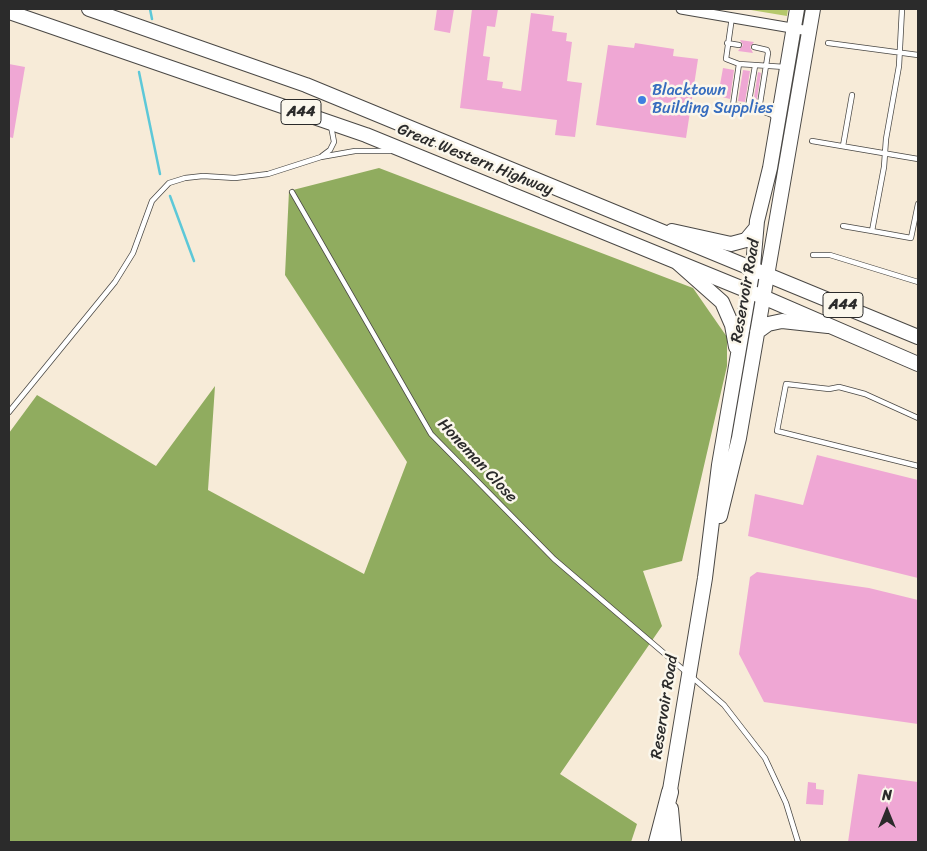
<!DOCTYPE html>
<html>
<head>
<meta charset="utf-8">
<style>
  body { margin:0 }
  #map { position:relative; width:927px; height:851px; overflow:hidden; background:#f7ebd8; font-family:Sriracha,sans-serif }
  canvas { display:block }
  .frame { position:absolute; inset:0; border:10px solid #2b2b2b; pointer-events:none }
  .north { position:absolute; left:862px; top:786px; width:50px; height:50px; -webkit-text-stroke:4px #fbf7ec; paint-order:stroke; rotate:0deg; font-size:14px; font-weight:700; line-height:20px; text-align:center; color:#2b2b2b }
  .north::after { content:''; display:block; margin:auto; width:18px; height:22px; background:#2b2b2b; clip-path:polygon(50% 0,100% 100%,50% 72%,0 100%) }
</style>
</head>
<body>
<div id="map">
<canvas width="927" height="851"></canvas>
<div class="frame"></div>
<div class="north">N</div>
</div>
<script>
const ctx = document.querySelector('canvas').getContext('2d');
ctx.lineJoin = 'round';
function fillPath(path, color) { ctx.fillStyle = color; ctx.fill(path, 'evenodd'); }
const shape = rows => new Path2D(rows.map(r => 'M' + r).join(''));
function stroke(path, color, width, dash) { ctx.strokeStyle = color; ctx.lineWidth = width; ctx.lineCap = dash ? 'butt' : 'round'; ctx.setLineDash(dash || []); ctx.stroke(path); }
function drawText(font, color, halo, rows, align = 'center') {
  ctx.font = font + ' Sriracha,sans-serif'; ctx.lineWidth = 5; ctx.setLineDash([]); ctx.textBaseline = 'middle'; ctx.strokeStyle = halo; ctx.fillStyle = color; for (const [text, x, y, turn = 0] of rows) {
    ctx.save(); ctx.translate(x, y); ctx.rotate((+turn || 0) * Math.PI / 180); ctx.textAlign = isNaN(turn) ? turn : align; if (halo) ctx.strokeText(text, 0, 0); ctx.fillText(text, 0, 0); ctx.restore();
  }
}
fillPath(shape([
  [745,9,788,9,787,16]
]), '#b5c86b');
fillPath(shape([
  [379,168,693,288,727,337,727,366,682,561,643,571,662,626,560,774,637,824,631,842,9,842,9,433,37,395,156,466,215,386,208,490,364,574,407,462,285,275,289,191]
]), '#90ac5f');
stroke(shape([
  [150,9,152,19],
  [139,72,160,174],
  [170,196,194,261]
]), '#5dc8d8', 2.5);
fillPath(shape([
  [437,9,454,9,450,33,434,30],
  [472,9,498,9,495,27,487,26,483,56,490,57,487,80,503,82,502,88,521,91,531,13,554,16,552,31,567,33,566,41,572,42,567,81,582,83,575,137,555,135,557,120,460,108],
  [740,40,754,42,750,47,753,53,738,51,743,45],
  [635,43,674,49,673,56,698,59,686,138,596,125,608,45,634,48],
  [9,64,25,67,13,138,9,137],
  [723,68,734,70,730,99,718,96],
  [743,70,750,71,745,102,738,101],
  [758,72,761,73,756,105,753,104],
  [817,455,918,480,918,578,748,536,755,494,803,505],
  [757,572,869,588,918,600,918,724,764,702,739,654,750,577],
  [858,774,918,782,918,842,848,842],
  [808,782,816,783,816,789,824,790,823,805,806,804]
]), '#efa7d4');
const service = shape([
  [902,9,899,66,886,139,884,167,872,231,911,238,918,204],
  [732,17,726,59,739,64,785,67],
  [727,43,739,45],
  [828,43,918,55],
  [754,47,767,50,768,53,759,110],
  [739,64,733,105,759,110,772,115,774,117],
  [748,107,755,66],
  [812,141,918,159],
  [843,146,852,95],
  [322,156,330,150,334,142,331,126],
  [292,192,431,434,554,559,686,672],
  [843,226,872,231],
  [813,255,830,255,918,282],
  [9,412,115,282,133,253,152,201,169,183,185,178,203,176,235,178,268,174,321,157,355,151,391,151],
  [918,418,865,394,839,387,829,389,786,384,777,431,918,466],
  [692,677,724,705,765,758,786,803,798,842]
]);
const minor = shape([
  [681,9,809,31]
]);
const primary = shape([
  [672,231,731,244,746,240,756,228],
  [678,263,722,302,732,325,736,347],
  [757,332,768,324,782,321,828,326],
  [720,516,739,438,813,9],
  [668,802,705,578,719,465,753,267,757,221,770,168,797,9]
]);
const trunk = shape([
  [89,9,306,85,918,337],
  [9,12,366,135,763,297,918,364]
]);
const motorway = shape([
  [670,809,673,842],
  [657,842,670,792]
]);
stroke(service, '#4a4845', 6);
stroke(minor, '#4a4845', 11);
stroke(primary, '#4a4845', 16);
stroke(trunk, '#4a4845', 16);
stroke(motorway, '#4a4845', 18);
stroke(service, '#fff', 4.5);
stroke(minor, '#fff', 9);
stroke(primary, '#fff', 14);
stroke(trunk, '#fff', 14);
stroke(motorway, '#fff', 16);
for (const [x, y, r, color] of [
  [642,100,5,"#3f7fe0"]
]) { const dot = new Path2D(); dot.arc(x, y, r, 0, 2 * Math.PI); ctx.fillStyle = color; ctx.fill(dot); stroke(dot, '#fbf7ec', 2); }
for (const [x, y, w] of [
  [301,112,40],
  [843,305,40]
]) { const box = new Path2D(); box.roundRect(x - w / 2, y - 12.5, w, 25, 4); ctx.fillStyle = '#fbf7ec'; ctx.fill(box); stroke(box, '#2b2b2b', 1); }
drawText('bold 15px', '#2b2b2b', null, [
  ["A44",301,112],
  ["A44",843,305]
]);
drawText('16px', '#366cbe', '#fbf7ec', [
  ["Blacktown",652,91],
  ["Building Supplies",652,109]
], 'left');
drawText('16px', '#2b2b2b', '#fbf7ec', [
  ["Great Western Highway",475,160,22],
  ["Reservoir Road",746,291,-80],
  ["Honeman Close",477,461,47],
  ["Reservoir Road",665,707,-81]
]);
</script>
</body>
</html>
